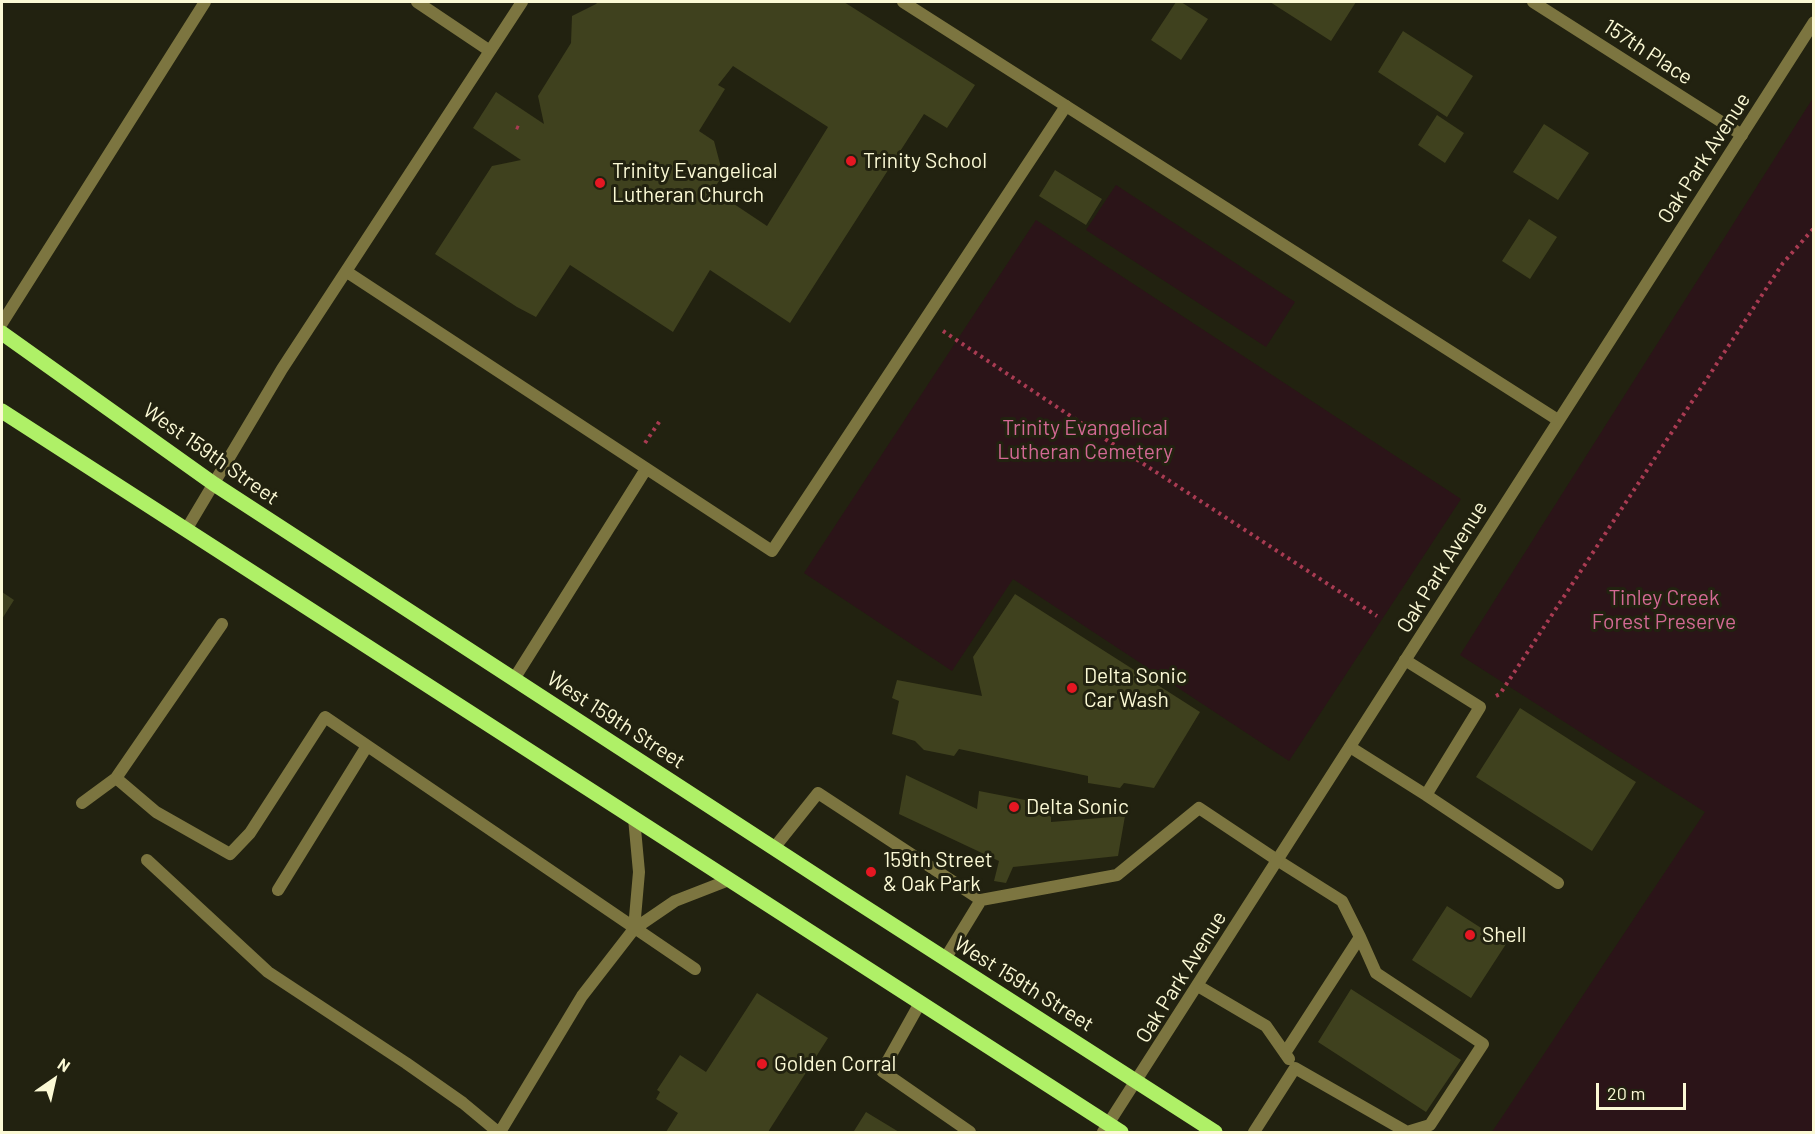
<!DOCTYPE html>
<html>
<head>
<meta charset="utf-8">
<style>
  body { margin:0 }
  #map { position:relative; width:1815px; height:1134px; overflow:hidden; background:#222210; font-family:Barlow,sans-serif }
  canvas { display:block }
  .frame { position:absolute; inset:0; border:3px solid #fbf9d5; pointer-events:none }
  .north { position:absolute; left:24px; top:1050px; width:60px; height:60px; -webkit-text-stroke:4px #222210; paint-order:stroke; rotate:34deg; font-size:16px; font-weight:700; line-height:24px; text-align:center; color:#fbf9d5 }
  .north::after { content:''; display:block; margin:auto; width:21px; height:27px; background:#fbf9d5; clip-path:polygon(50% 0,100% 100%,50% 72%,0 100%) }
  .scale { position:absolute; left:1596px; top:1083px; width:90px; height:27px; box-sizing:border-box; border:3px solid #fbf9d5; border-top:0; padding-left:8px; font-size:18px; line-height:21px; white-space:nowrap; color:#fbf9d5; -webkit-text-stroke:4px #222210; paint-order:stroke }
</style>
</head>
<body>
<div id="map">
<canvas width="1815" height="1134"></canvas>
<div class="frame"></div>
<div class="north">N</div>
<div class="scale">20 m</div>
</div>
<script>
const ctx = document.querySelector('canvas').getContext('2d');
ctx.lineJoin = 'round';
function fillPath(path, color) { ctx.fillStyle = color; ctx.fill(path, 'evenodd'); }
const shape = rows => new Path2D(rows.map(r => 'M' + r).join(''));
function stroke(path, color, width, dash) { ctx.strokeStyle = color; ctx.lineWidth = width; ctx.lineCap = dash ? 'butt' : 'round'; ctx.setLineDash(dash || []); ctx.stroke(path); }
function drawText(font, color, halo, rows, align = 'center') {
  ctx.font = font + ' Barlow,sans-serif'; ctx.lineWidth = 6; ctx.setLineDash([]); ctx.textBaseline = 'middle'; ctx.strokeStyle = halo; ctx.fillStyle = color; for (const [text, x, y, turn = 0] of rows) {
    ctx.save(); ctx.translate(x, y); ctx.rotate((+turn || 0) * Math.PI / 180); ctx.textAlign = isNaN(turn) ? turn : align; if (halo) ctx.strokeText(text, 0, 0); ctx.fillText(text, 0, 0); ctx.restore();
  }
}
fillPath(shape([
  [1813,98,1813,1132,1492,1132,1705,812,1460,655],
  [1116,185,1295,302,1266,347,1086,230],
  [1036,220,1461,499,1289,761,1013,579,952,671,804,573]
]), '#2b1418');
fillPath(shape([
  [598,2,844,2,975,85,947,128,924,114,790,323,710,270,673,332,570,265,536,317,517,307,435,254,492,166,521,160,473,128,496,92,544,124,538,96,571,43,572,16,596,4],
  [733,66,828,127,767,226,713,190,723,175,714,141,699,131,725,89,718,85],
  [1176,2,1181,2,1208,19,1181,60,1151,40],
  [1270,2,1356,2,1331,41],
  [1403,31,1473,76,1447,117,1378,72],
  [1437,115,1464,133,1445,163,1418,145],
  [1544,124,1589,153,1558,200,1513,172],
  [1055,170,1102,199,1086,225,1039,196],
  [1529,219,1557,237,1530,279,1502,261],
  [2,592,14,600,2,619],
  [1015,594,1200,712,1154,788,1124,783,1120,788,1088,783,1088,776,959,749,954,756,924,750,915,741,892,734,899,701,892,698,897,680,982,696,973,657],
  [1520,708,1636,782,1592,851,1476,777],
  [906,775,977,809,979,791,1051,805,1051,822,1125,816,1118,856,1013,867,1006,883,994,881,999,861,899,814],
  [1447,906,1506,944,1471,998,1412,960],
  [1351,989,1461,1060,1426,1112,1318,1042],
  [757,993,828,1038,768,1132,666,1132,678,1113,656,1099,660,1092,657,1090,680,1055,706,1072],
  [866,1112,899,1132,854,1131]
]), '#3f411e');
stroke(shape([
  [516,127,521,129],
  [943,331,1096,433,1377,616],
  [645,443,661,419],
  [1496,696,1500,694,1783,263,1814,228]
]), '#a93b52', 4, [3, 4.5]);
stroke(shape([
  [417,2,490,51],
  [347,272,772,551,1066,106],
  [2,323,205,2],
  [186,530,282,369,522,2],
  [1405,660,1480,707,1426,795],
  [514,679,646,469],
  [1350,747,1426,795,1558,883],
  [116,778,156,812,230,854,250,833,325,717,695,969],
  [82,803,116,778,222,624],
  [774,848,818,793,981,900],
  [147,860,268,972,406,1063,463,1103,498,1132],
  [278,890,367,746],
  [634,929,639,872,634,818],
  [945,959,981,900,1117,875,1199,808,1277,860,1342,901,1360,937,1285,1053],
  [1198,986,1266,1026,1289,1059],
  [920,1003,882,1071,970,1132],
  [500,1132,582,996,634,929,675,901,729,880],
  [1254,1132,1295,1068,1407,1132,1430,1125,1483,1044,1376,973,1360,937]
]), '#7c7540', 12);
stroke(shape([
  [903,2,1558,420],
  [1533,2,1742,135]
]), '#7c7540', 12);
stroke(shape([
  [1103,1132,1814,22]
]), '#7c7540', 12);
stroke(shape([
  [2,333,214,484,843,893,1215,1132],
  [2,411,1121,1132]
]), '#aff067', 15);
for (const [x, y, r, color] of [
  [851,161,6,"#e51722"],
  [600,183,6,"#e51722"],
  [1072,688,6,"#e51722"],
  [1014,807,6,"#e51722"],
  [871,872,6,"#e51722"],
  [1470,935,6,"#e51722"],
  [762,1064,6,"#e51722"]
]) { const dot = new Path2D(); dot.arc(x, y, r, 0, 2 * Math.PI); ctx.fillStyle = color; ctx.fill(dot); stroke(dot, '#222210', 2); }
drawText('21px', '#fbf9d5', '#222210', [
  ["157th Place",1648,52,33],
  ["Oak Park Avenue",1704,158,-57],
  ["West 159th Street",211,454,35],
  ["Oak Park Avenue",1442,567,-58],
  ["West 159th Street",616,720,33],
  ["Oak Park Avenue",1181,977,-58],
  ["West 159th Street",1024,984,32]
]);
drawText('21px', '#fbf9d5', '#222210', [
  ["Trinity School",863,161],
  ["Trinity Evangelical",612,171],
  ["Lutheran Church",612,195],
  ["Delta Sonic",1084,676],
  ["Car Wash",1084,700],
  ["Delta Sonic",1026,807],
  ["159th Street",883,860],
  ["& Oak Park",883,884],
  ["Shell",1482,935],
  ["Golden Corral",774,1064]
], 'left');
drawText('21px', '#d36994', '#222210', [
  ["Trinity Evangelical",1085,428],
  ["Lutheran Cemetery",1085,452],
  ["Tinley Creek",1664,598],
  ["Forest Preserve",1664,622]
]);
</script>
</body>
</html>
